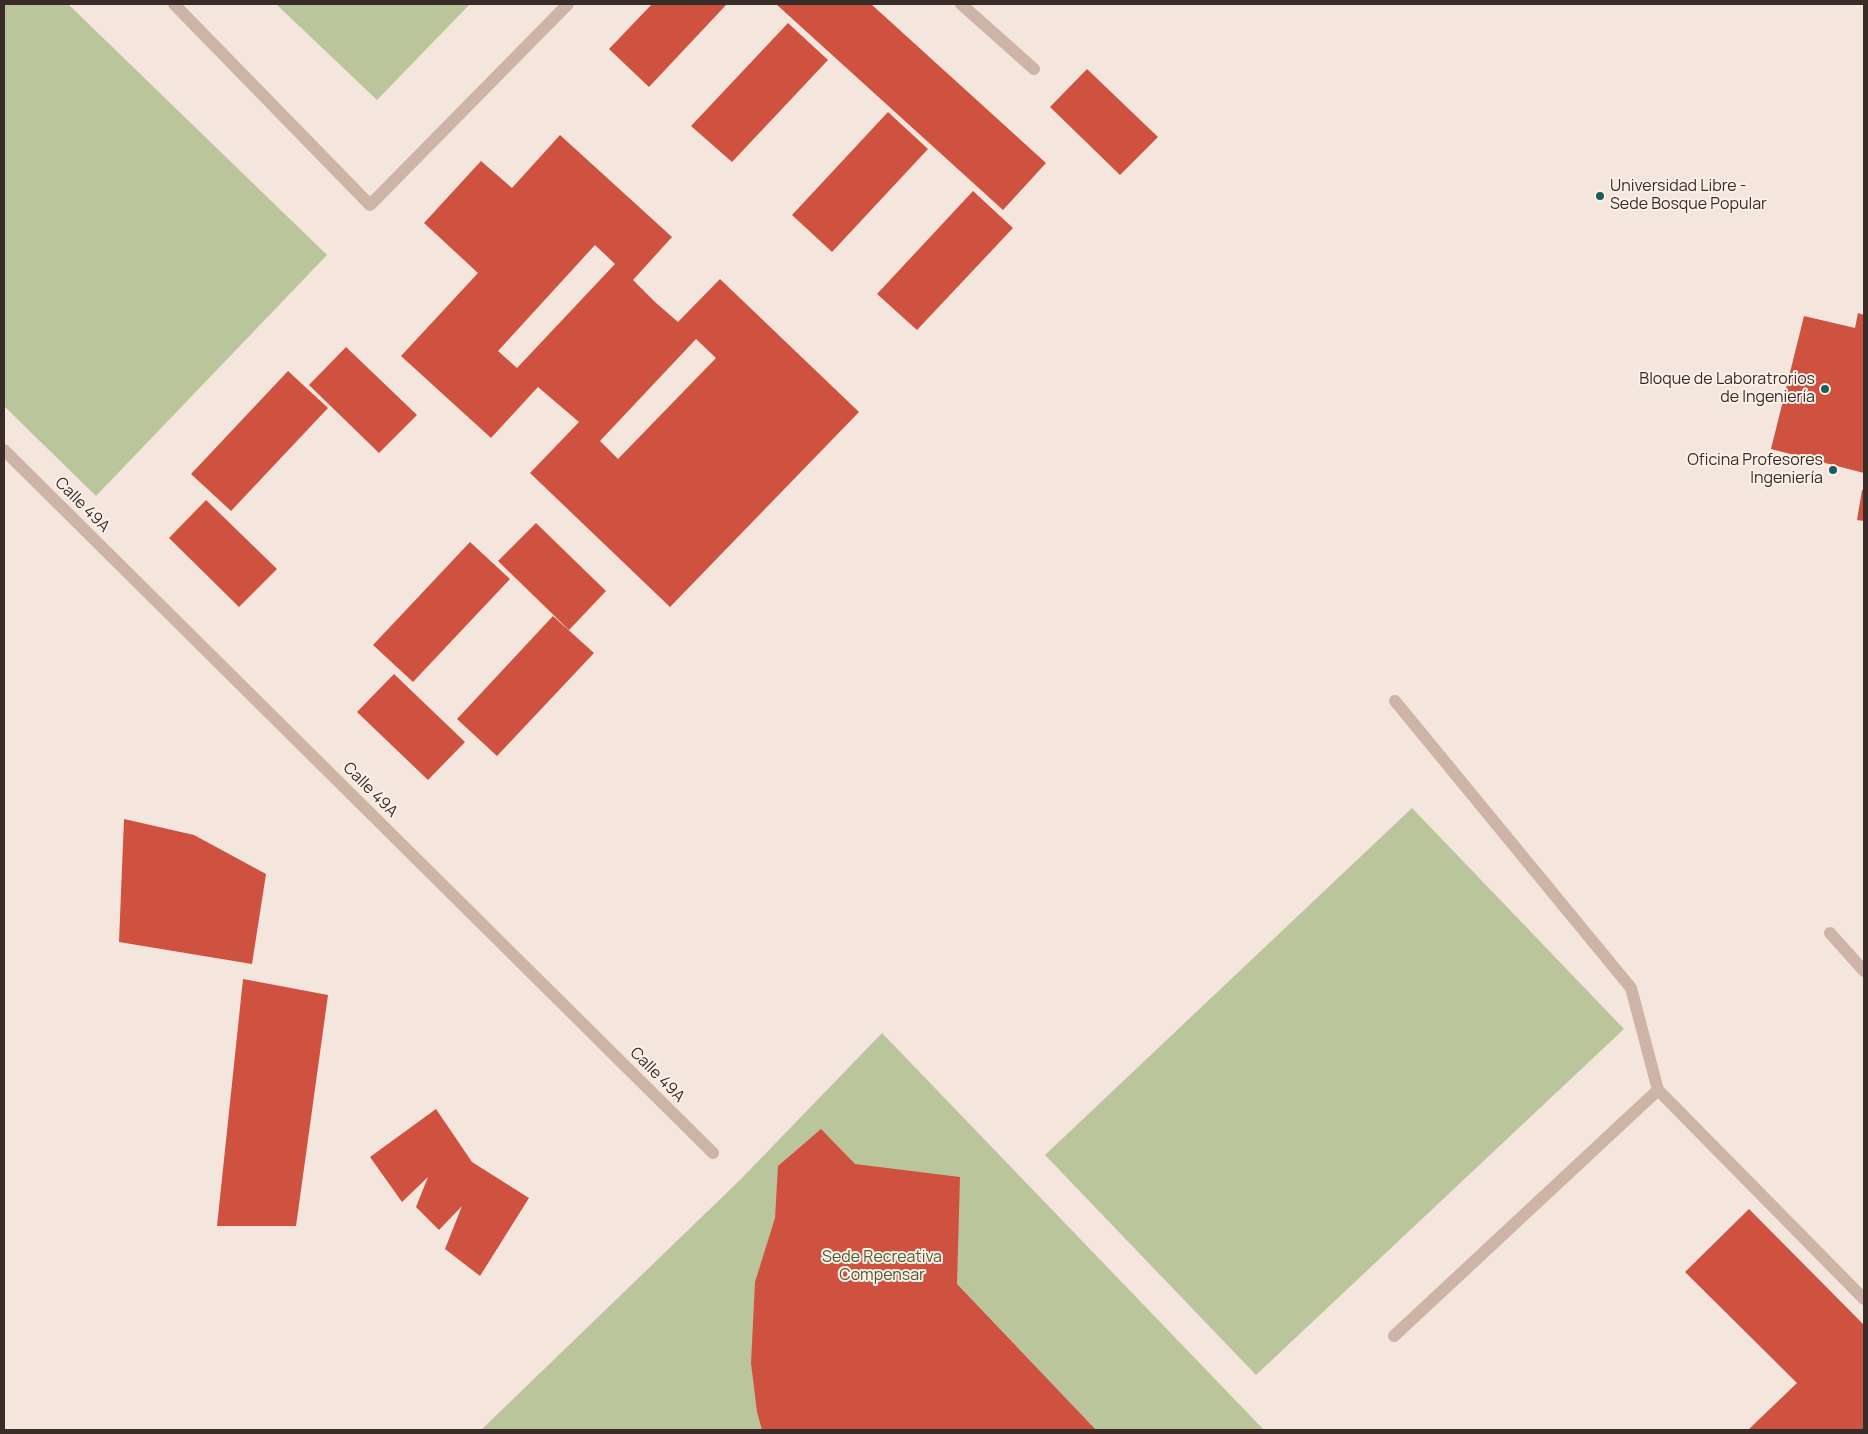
<!DOCTYPE html>
<html>
<head>
<meta charset="utf-8">
<style>
  body { margin:0 }
  #map { position:relative; width:1868px; height:1434px; overflow:hidden; background:#f4e6dc; font-family:Manrope,sans-serif }
  canvas { display:block }
  .frame { position:absolute; inset:0; border:5px solid #392c28; pointer-events:none }
</style>
</head>
<body>
<div id="map">
<canvas width="1868" height="1434"></canvas>
<div class="frame"></div>
</div>
<script>
const ctx = document.querySelector('canvas').getContext('2d');
ctx.lineJoin = 'round';
function fillPath(path, color) { ctx.fillStyle = color; ctx.fill(path, 'evenodd'); }
const shape = rows => new Path2D(rows.map(r => 'M' + r).join(''));
function stroke(path, color, width, dash) { ctx.strokeStyle = color; ctx.lineWidth = width; ctx.lineCap = dash ? 'butt' : 'round'; ctx.setLineDash(dash || []); ctx.stroke(path); }
function drawText(font, color, halo, rows, align = 'center') {
  ctx.font = font + ' Manrope,sans-serif'; ctx.lineWidth = 4; ctx.setLineDash([]); ctx.textBaseline = 'middle'; ctx.strokeStyle = halo; ctx.fillStyle = color; for (const [text, x, y, turn = 0] of rows) {
    ctx.save(); ctx.translate(x, y); ctx.rotate((+turn || 0) * Math.PI / 180); ctx.textAlign = isNaN(turn) ? turn : align; if (halo) ctx.strokeText(text, 0, 0); ctx.fillText(text, 0, 0); ctx.restore();
  }
}
fillPath(shape([
  [4,4,68,4,327,255,96,496,4,406],
  [276,4,470,4,377,100],
  [1412,808,1624,1029,1256,1375,1045,1155],
  [882,1033,1264,1430,481,1430,740,1180]
]), '#bbc59b');
fillPath(shape([
  [652,4,727,4,649,87,609,49],
  [776,4,871,4,1046,163,1003,210],
  [788,23,828,60,732,162,691,126],
  [1087,69,1158,137,1120,175,1050,107],
  [888,112,928,149,832,252,792,215],
  [560,135,672,237,633,280,655,302,678,322,720,279,859,412,670,607,530,473,579,422,538,387,491,438,401,356,478,273,424,223,481,161,512,188],
  [595,245,615,264,517,368,498,351],
  [696,339,716,358,618,459,600,441],
  [973,191,1013,228,917,330,877,294],
  [1858,313,1864,315,1864,473,1771,449,1804,316,1855,328],
  [346,347,417,415,379,453,309,385],
  [288,371,328,408,231,511,191,474],
  [1862,490,1864,490,1864,521,1857,520],
  [206,500,277,569,239,607,169,538],
  [536,523,606,591,569,630,498,561],
  [470,542,510,579,413,682,373,645],
  [553,616,594,653,497,756,457,719],
  [394,674,465,742,428,780,357,712],
  [124,819,194,835,266,874,252,964,119,942],
  [243,979,328,995,296,1226,217,1226],
  [436,1109,472,1162,529,1198,480,1276,445,1249,462,1206,439,1230,416,1207,428,1177,402,1202,370,1157],
  [821,1129,855,1164,960,1177,957,1284,1096,1430,762,1430,757,1412,751,1363,755,1282,775,1218,778,1166],
  [1749,1209,1864,1325,1864,1430,1748,1430,1797,1383,1685,1272]
]), '#cf5240');
stroke(shape([
  [174,4,370,205,568,4],
  [961,4,1034,69],
  [4,450,713,1153],
  [1395,701,1631,988,1658,1090,1864,1299],
  [1830,933,1864,971],
  [1394,1336,1658,1090]
]), '#cdb4a7', 12);
for (const [x, y, r, color] of [
  [1600,196,5,"#1a5e5b"],
  [1825,389,5,"#1a5e5b"],
  [1833,470,5,"#1a5e5b"]
]) { const dot = new Path2D(); dot.arc(x, y, r, 0, 2 * Math.PI); ctx.fillStyle = color; ctx.fill(dot); stroke(dot, '#fbf1e9', 2); }
drawText('16px', '#392c28', '#fbf1e9', [
  ["Universidad Libre -",1610,187,"left"],
  ["Sede Bosque Popular",1610,205,"left"],
  ["Bloque de Laboratrorios",1815,380],
  ["de Ingeniería",1815,398],
  ["Oficina Profesores",1823,461],
  ["Ingeniería",1823,479]
], 'right');
drawText('16px', '#392c28', '#fbf1e9', [
  ["Calle 49A",82,505,45],
  ["Calle 49A",370,790,45],
  ["Calle 49A",657,1075,45]
]);
drawText('16px', '#4e5a2a', '#fbf1e9', [
  ["Sede Recreativa",882,1258],
  ["Compensar",882,1276]
]);
</script>
</body>
</html>
